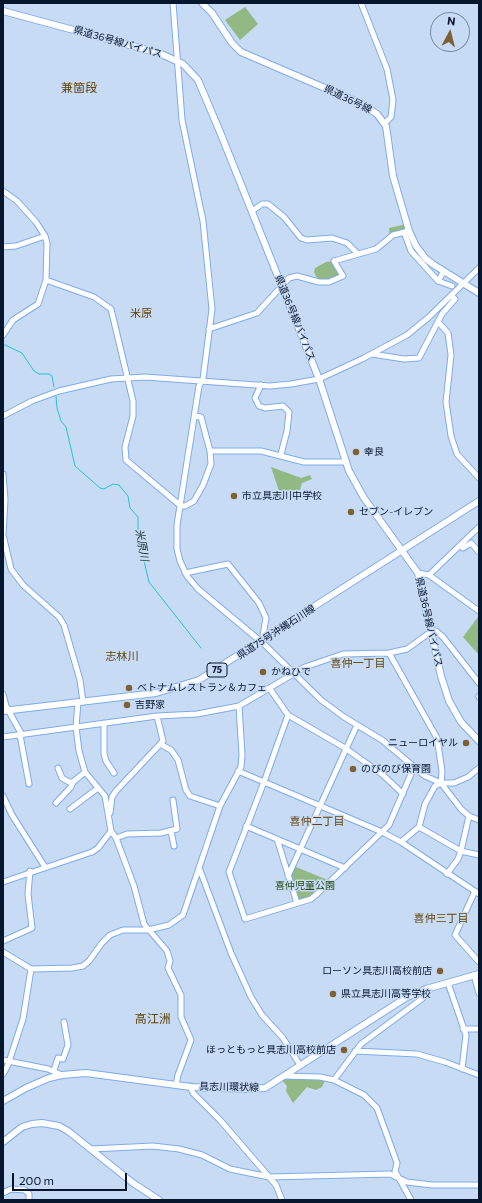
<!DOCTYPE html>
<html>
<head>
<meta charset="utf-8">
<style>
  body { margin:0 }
  #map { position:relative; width:482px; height:1203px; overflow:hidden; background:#c8dbf5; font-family:Commissioner,sans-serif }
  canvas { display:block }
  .frame { position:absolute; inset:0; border:4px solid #05162d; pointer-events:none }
  .north { position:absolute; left:430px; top:12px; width:40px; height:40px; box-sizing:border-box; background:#c8dbf5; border:1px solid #7a8ca5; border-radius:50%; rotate:7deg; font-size:11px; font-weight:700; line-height:16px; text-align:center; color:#05162d }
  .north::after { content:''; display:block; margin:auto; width:14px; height:18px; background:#7d6033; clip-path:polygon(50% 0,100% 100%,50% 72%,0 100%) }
  .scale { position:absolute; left:12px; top:1173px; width:115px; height:18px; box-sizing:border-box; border:2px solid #05162d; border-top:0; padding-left:5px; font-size:12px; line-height:14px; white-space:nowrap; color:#05162d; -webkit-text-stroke:3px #c8dbf5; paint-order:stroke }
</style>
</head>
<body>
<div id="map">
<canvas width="482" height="1203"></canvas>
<div class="frame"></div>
<div class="north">N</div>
<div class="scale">200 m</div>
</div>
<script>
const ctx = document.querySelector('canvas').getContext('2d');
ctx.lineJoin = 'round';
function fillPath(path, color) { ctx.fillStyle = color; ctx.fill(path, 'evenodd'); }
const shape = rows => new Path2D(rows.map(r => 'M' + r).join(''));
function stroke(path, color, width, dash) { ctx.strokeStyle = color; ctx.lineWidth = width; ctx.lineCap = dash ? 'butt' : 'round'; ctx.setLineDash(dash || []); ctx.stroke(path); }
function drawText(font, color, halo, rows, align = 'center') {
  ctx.font = font + ' Commissioner,"Noto Sans JP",sans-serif'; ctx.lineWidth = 3; ctx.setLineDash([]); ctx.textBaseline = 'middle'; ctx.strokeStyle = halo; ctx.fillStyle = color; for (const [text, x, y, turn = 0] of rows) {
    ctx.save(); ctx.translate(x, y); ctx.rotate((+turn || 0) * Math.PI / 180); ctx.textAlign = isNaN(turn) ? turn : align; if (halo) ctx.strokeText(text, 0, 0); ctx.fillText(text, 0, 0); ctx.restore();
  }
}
fillPath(shape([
  [245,7,258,24,240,40,225,20],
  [407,224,408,231,390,237,389,228],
  [334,261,343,276,329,282,319,282,314,272,315,268,326,262],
  [271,467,301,478,310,475,312,479,302,483,300,490,279,491],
  [478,617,479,618,479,655,463,637],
  [284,862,330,881,311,899,297,903],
  [280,1078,326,1078,322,1087,316,1090,307,1087,293,1103,286,1091,287,1086]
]), '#92b883');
stroke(shape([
  [3,344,22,353,34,371,39,374,49,374,52,376,54,387],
  [56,396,57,408,61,421,66,427,75,466,100,488,104,489,113,484,119,485,128,496,130,508,138,517,138,536,149,582,201,648]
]), '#22c5c8', 1);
const minor = shape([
  [173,3,182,120,203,221,212,309,203,379,199,386,177,525,177,549,180,561,187,576,198,589,265,645,321,700,344,717,382,740,425,776,441,783,454,783,468,777,479,768],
  [361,3,387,69,393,100,391,117,385,123],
  [3,191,17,201,36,222,45,236,47,243,46,280,38,304,13,320,3,335],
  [252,211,262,204,268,204,284,217,301,238,307,240,332,238,347,243,358,254],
  [404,232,411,251,438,281,452,286],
  [3,247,16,246,45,236],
  [46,280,94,297,111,309,133,401,133,416,125,447,126,460,181,506,185,506,194,501,203,485,211,464,210,451,201,417,195,416],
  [438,281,444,271],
  [439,323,448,333,451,355,446,402,451,436,457,454,479,478],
  [209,329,257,313,289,278,297,276,319,282,329,282,343,276,334,261,376,249,393,235,409,231],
  [372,354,404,359,419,358,442,314,455,299,452,296],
  [261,385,255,398,259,406,265,408,283,406,289,412,287,431,281,454],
  [3,416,32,401,59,391,111,379,145,377,270,386,291,384,319,379,362,359,407,335,429,317,479,268],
  [210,451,261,451,304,462,346,462],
  [3,474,5,500,3,534],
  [3,535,11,569,23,585,59,617,64,625,80,680,83,702],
  [461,546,463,548,471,543,479,552],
  [185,573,228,564,259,603,266,618,262,641],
  [418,573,429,575,479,611],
  [429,575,479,527],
  [389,653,437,738,442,771,441,783,461,809,469,816,479,820],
  [270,689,288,715,345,748,383,775,403,794],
  [3,694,6,706,22,735],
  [479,696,479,697],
  [288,715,264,782,229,872,245,919,311,899,317,894,389,825,414,767],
  [104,723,104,754,106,761,114,773],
  [20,735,29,784],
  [3,737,157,716,197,714,239,706,305,667,343,654,389,653,407,649,432,631,436,631,443,637,479,683],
  [160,744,171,750,178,760,186,790,190,796,220,806],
  [58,768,62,778,69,782,73,782,85,772],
  [238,771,382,832,401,842,479,894],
  [3,796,12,815,45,867],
  [56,803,71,787,73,782],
  [70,809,98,788],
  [110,813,112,797,116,791,163,741,157,716],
  [246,826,345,868],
  [419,827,461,851,479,855],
  [111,831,116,838,134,886,144,924,167,951,170,961,168,968,181,995,181,1017,191,1040,178,1075,176,1085],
  [171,831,174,846],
  [116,838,127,834,161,833,177,829,173,800],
  [277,839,297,903],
  [401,842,419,827,425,804,435,786,441,783],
  [200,870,231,953,251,997,262,1015,283,1038,300,1065],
  [447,874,458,859,461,851,469,816],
  [288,876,357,725],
  [3,882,92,852,98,848,111,831,105,796,85,772,79,751,76,727,78,702],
  [475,891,455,935,479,962],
  [3,941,32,928,28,894,30,871],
  [3,952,31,969,72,968,83,966,89,961,102,943,110,935,123,930,148,930,169,925,183,915,220,806,241,767,242,755,239,706],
  [474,975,479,993],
  [448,983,466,1035,462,1069],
  [463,1029,479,1029],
  [355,1051,417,1054,445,1062,479,1075],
  [3,1060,48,1069,62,1075],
  [54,1070,58,1058,63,1059,68,1045,64,1022],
  [3,1074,8,1065,23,1019,31,969],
  [284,1076,320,1077,334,1080,364,1095,377,1108,397,1163,395,1171,411,1200],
  [334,1080,361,1044,423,998,426,989],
  [190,1086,193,1093,220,1120,276,1185,282,1200],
  [91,1149,153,1146,179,1149,202,1155,230,1169,269,1177,390,1174,407,1182,432,1185,479,1185],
  [3,1193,11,1189,25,1190,29,1194,29,1200]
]);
const major = shape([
  [202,3,212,13,232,43,241,52,362,104,377,114,386,126,393,176,409,231,416,246,426,259,434,265,479,293],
  [3,11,159,53,183,64,198,80,220,132,319,379,349,471,364,498,418,573,441,676,449,701,461,722,479,741],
  [3,711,156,693,199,680,479,501],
  [3,1101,26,1088,49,1078,62,1075,86,1073,191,1087,248,1089,265,1088,407,997,426,989,479,974],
  [3,1142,22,1127,32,1124,42,1123,59,1126,68,1131,133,1183,159,1200]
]);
stroke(minor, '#7eabeb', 7);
stroke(major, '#7eabeb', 8);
stroke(minor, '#fff', 5);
stroke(major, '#fff', 6);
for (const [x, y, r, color] of [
  [356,452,4,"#7d6033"],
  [234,496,4,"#7d6033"],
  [351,512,4,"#7d6033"],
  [263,672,4,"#7d6033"],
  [129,688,4,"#7d6033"],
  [127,705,4,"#7d6033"],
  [466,743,4,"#7d6033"],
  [353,769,4,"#7d6033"],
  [440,971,4,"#7d6033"],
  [333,994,4,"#7d6033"],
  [344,1050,4,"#7d6033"]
]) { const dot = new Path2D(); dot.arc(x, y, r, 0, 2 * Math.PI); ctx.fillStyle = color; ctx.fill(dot); stroke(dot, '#c8dbf5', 1.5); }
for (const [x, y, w] of [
  [217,670,20]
]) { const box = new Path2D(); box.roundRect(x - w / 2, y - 7, w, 14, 3); ctx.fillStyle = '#c8dbf5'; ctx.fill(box); stroke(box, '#05162d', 1); }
drawText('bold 9px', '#05162d', null, [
  ["75",217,670]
]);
drawText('10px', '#05162d', '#c8dbf5', [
  ["県道36号線バイパス",118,42,16],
  ["県道36号線",348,99,26],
  ["県道36号線バイパス",295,318,68],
  ["県道36号線バイパス",429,622,77],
  ["県道75号沖縄石川線",276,632,-33],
  ["具志川環状線",229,1087,1]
]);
drawText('10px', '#05162d', '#c8dbf5', [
  ["幸良",364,452],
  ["市立具志川中学校",242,496],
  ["セブン-イレブン",359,512],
  ["かねひで",271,672],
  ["ベトナムレストラン＆カフェ",137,688],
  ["吉野家",135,705],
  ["ニューロイヤル",458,743,"right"],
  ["のびのび保育園",361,769],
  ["ローソン具志川高校前店",432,971,"right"],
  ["県立具志川高等学校",341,994],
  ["ほっともっと具志川高校前店",336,1050,"right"]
], 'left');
drawText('10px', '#234711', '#c8dbf5', [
  ["喜仲児童公園",305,886]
]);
drawText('11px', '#614309', '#c8dbf5', [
  ["米原",141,313],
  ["志林川",122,656],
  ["喜仲一丁目",358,663],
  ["喜仲二丁目",317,821],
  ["喜仲三丁目",441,918]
]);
drawText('italic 11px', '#193132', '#c8dbf5', [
  ["米原川",142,545,80]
]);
drawText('12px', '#614309', '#c8dbf5', [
  ["兼箇段",79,88],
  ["高江洲",153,1019]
]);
</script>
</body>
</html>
